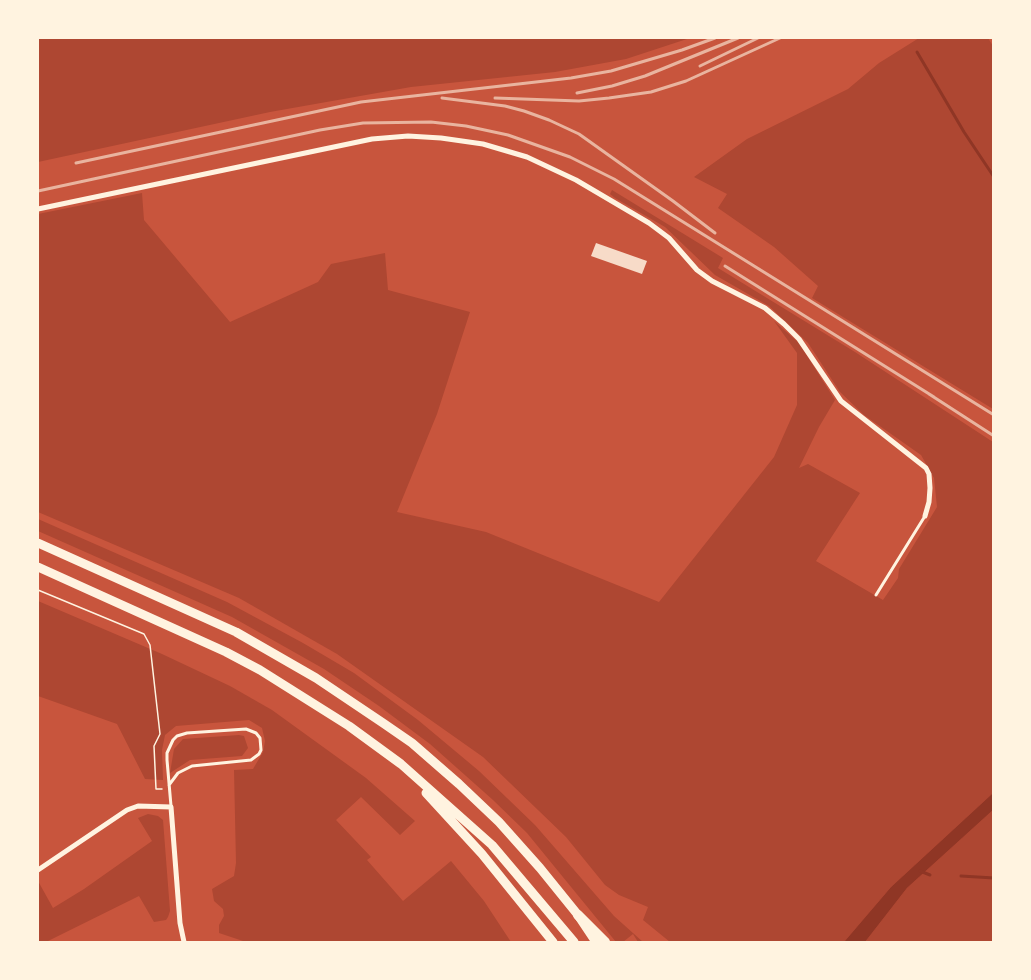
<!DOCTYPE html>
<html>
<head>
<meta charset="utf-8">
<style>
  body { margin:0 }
  #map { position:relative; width:1031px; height:980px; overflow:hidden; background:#c8553d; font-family:Lato,sans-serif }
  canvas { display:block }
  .frame { position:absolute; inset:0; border:39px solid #fff3e0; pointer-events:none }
</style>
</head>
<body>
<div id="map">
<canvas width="1031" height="980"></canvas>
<div class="frame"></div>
</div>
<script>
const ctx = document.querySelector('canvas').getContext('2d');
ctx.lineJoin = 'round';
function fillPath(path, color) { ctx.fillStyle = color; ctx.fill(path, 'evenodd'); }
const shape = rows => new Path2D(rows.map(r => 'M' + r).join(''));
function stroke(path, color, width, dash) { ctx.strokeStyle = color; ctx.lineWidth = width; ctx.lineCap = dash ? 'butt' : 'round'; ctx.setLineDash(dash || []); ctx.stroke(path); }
fillPath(shape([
  [38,38,690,38,626,59,555,72,411,87,270,112,38,162],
  [919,38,988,38,993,46,993,409,812,298,818,286,774,247,718,208,727,194,694,177,747,139,848,89,879,63],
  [612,190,723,258,718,268,855,352,993,442,993,793,891,887,844,942,670,942,643,920,648,907,619,895,605,885,566,837,483,757,337,654,239,598,38,512,38,214,142,193,144,220,230,322,318,282,331,264,385,253,388,290,470,312,437,414,397,512,486,532,659,602,774,457,797,405,797,353,774,321,799,343,835,400,819,427,799,468,808,464,860,493,816,561,883,600,898,578,899,569,937,507,934,478,921,455,864,415,840,392,808,343,769,306,715,275,665,227,615,198,610,194],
  [38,519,227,602,303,643,354,673,418,720,479,771,535,825,614,916,643,942,638,942,633,934,623,942,616,942,527,833,493,800,430,744,379,706,324,669,232,617,38,531],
  [38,601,162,654,230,686,272,710,366,778,415,821,400,835,361,797,336,820,371,857,367,860,403,901,451,861,484,901,511,942,243,942,243,941,219,933,219,925,224,916,223,909,214,901,212,889,234,876,236,863,234,770,253,769,263,752,265,741,262,728,249,720,176,726,165,735,162,750,163,780,145,779,117,724,38,696],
  [239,735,244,736,248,748,242,756,190,760,170,773,174,749,183,739],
  [993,810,993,942,865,942,907,888],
  [148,814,158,816,163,820,170,911,168,917,166,920,154,922,139,896,46,942,38,942,38,881,53,908,84,889,152,841,138,818]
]), '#ae4732');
fillPath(shape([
  [993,793,993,810,907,888,865,942,844,942,891,887]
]), '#8f3625');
stroke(shape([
  [917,52,964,132,994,177],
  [920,871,930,875],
  [961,876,994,878]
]), '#8f3625', 3);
fillPath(shape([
  [596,243,647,261,642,274,591,256]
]), '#f7dbc8');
stroke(shape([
  [38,590,144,634,150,645,160,734,154,746,156,789,162,789]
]), '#fff3e0', 1.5);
stroke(shape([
  [876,595,925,516],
  [169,785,178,773,192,766,251,760,259,754,261,750,260,738,256,733,246,729,187,733,177,736,173,740,167,753,167,760,171,806]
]), '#fff3e0', 3);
stroke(shape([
  [38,209,372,139,408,136,441,138,483,144,527,157,576,180,649,223,669,238,697,270,712,281,765,308,784,324,799,339,841,401,926,468,929,474,930,488,929,502,925,516],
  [38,870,127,810,138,806,171,807,180,923,184,942]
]), '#fff3e0', 5);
stroke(shape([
  [38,543,236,632,316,678,383,723,412,743,459,784,499,822,540,868,578,915,596,942],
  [38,567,226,652,260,670,349,726,401,764,492,845,574,942],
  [426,793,482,854,553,942]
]), '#fff3e0', 9);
stroke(shape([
  [578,915,605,942]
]), '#fff3e0', 10);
stroke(shape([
  [700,66,758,38],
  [577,93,612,86,645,76,738,38],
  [442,98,505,106,524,111,549,120,579,134,673,201,715,233],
  [495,98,579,101,609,98,651,92,686,81,780,38],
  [76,163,361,102,571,78,611,71,682,50,715,38],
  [38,191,320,130,363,123,431,122,466,126,508,135,570,157,614,179,994,415],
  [725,266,934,397],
  [929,394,994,436]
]), '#e9b49f', 3);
</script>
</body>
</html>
